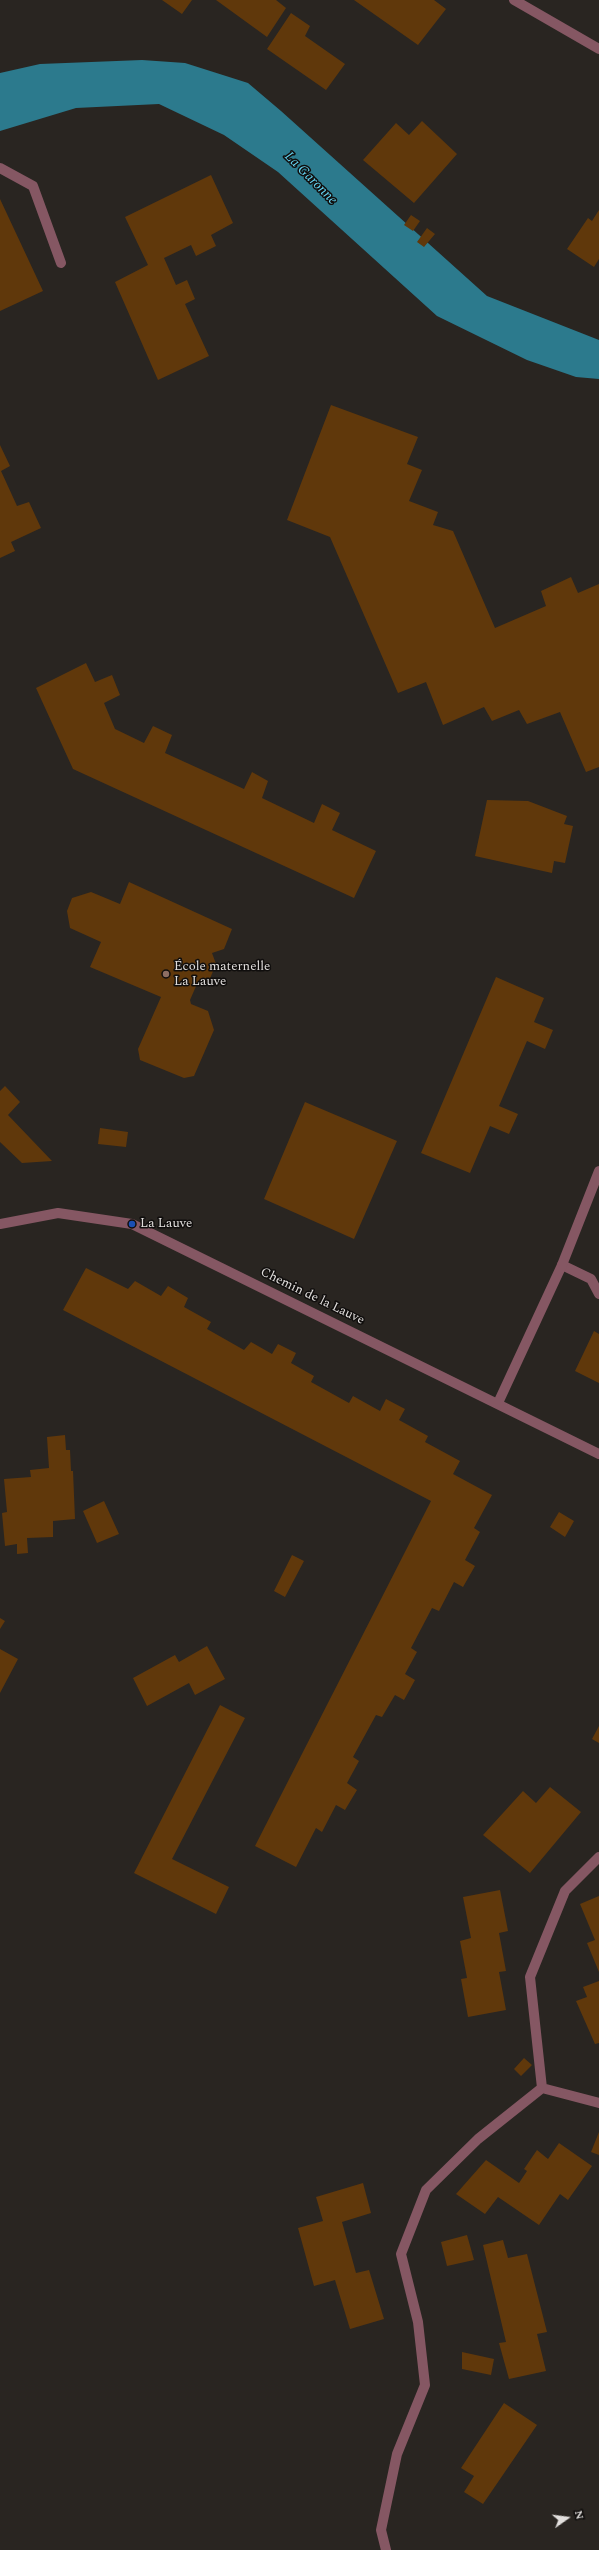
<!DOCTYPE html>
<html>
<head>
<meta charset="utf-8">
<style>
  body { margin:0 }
  #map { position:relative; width:599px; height:2550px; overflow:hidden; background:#292521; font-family:Spectral,serif }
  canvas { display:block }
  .north { position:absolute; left:547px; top:2498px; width:40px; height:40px; -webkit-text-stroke:3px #100e0d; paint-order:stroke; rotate:76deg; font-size:11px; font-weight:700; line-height:16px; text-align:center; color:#e2dfdd }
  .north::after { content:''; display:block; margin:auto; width:14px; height:18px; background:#e2dfdd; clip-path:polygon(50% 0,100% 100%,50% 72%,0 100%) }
</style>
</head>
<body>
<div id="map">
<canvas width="599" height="2550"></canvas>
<div class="north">N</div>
</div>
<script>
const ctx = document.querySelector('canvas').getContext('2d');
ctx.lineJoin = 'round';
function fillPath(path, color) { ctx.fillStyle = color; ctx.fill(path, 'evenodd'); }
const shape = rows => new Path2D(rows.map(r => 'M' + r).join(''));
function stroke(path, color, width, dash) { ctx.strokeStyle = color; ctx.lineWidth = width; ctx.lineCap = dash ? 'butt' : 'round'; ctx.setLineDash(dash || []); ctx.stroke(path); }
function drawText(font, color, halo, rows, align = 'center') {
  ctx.font = font + ' Spectral,serif'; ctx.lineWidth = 3; ctx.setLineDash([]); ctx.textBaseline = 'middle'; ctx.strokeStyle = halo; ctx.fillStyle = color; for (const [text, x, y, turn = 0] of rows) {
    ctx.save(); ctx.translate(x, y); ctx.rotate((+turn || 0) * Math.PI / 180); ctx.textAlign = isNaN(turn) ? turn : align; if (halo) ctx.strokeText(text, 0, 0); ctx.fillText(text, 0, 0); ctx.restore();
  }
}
fillPath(shape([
  [142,60,185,63,248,83,281,111,487,296,599,340,599,379,576,377,527,360,437,316,278,172,224,135,159,104,76,108,0,131,0,73,40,64]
]), '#2c7a8d');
fillPath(shape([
  [162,0,192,0,182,14],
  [216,0,276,0,286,8,267,37],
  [354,0,434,0,446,9,418,45],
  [291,13,310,26,305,36,345,64,326,90,267,49],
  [422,121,457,154,414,203,363,160,396,123,409,135],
  [211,175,233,223,211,235,216,246,196,256,191,245,164,258,176,285,187,280,195,299,185,304,209,356,158,380,115,282,148,265,125,217],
  [0,199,43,291,0,311],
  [599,210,599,259,594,267,567,249,588,218,592,221],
  [411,215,420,221,413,231,404,225],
  [427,228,435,234,424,247,417,242],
  [331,405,418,437,407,464,422,470,409,501,438,512,433,525,453,531,495,628,546,606,541,591,571,577,578,593,599,584,599,767,586,772,560,712,527,724,519,710,492,721,484,707,443,725,426,682,398,693,330,537,287,520],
  [0,445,10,466,1,471,17,506,29,502,41,528,11,542,15,551,0,558],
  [86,663,95,682,112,675,120,695,104,703,115,729,144,743,153,726,172,735,165,753,244,789,252,772,268,781,262,798,314,823,322,804,340,813,332,830,376,851,354,898,73,769,36,688],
  [487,800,528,801,567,816,564,824,573,826,565,863,554,861,552,873,475,856],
  [129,882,232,929,224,949,212,953,216,964,209,981,197,984,190,1000,191,1004,208,1011,214,1030,194,1076,184,1078,140,1060,138,1049,161,997,90,967,101,942,70,928,67,911,72,898,91,892,120,904],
  [496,977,544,998,534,1022,553,1030,545,1049,527,1041,499,1106,518,1114,509,1134,490,1126,470,1173,421,1153],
  [5,1086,20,1102,8,1115,52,1161,22,1163,0,1142,0,1091],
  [305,1102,397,1141,354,1239,264,1199],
  [100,1128,128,1132,126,1147,98,1144],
  [86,1268,128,1289,135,1281,161,1296,168,1286,188,1298,184,1307,211,1322,207,1329,244,1350,251,1342,272,1354,278,1344,296,1353,291,1363,314,1376,311,1382,349,1403,353,1396,380,1411,386,1399,405,1409,399,1420,428,1436,425,1442,460,1461,453,1474,492,1495,474,1528,480,1532,465,1560,475,1566,463,1587,454,1582,439,1611,432,1608,411,1648,417,1652,405,1674,415,1680,404,1700,395,1695,382,1717,376,1715,353,1757,359,1761,347,1783,357,1790,345,1810,336,1805,322,1832,316,1828,296,1867,255,1846,431,1501,63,1310],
  [594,1331,599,1334,599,1383,575,1371],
  [65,1435,66,1450,70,1450,71,1471,73,1471,75,1519,53,1521,53,1537,27,1538,28,1553,17,1554,17,1544,5,1546,2,1513,7,1512,4,1479,31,1477,30,1470,49,1468,47,1437],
  [104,1501,119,1534,97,1543,83,1511],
  [559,1512,574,1521,565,1537,550,1527],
  [292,1555,304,1561,285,1597,274,1591],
  [0,1618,5,1621,0,1629],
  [207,1646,225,1679,195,1695,189,1683,147,1706,133,1678,175,1655,179,1662],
  [0,1649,18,1659,0,1693],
  [220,1705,245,1718,172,1859,229,1887,216,1914,134,1873],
  [599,1726,599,1743,592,1739],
  [550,1787,581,1812,530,1873,483,1835,523,1791,536,1803],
  [500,1890,508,1931,499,1933,506,1971,499,1972,506,2010,468,2017,461,1979,467,1978,460,1941,471,1938,463,1897],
  [599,1896,599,1972,587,1943,595,1940,580,1904],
  [599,1981,599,2043,595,2044,576,2001,587,1997,583,1987],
  [524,2058,532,2065,521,2076,514,2069],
  [599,2132,599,2155,591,2152],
  [559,2143,592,2166,568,2200,560,2194,539,2225,498,2197,485,2214,456,2194,486,2160,519,2183,527,2171,524,2169,537,2150,548,2159],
  [363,2183,371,2213,342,2222,356,2273,369,2270,384,2319,350,2329,335,2280,314,2286,298,2228,323,2221,316,2197],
  [467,2235,474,2260,447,2266,441,2242],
  [503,2240,508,2258,527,2254,547,2332,537,2334,546,2371,509,2379,499,2343,506,2342,483,2245],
  [462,2352,494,2359,491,2375,462,2369],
  [504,2403,537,2425,483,2504,464,2492,474,2476,461,2468]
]), '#60380b');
stroke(shape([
  [0,168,33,186,61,263],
  [562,1265,591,1279,599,1294]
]), '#855763', 10);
stroke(shape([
  [514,0,599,49],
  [0,1224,58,1213,132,1224,599,1454],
  [498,1403,562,1265,599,1171],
  [599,1857,565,1891,530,1977,542,2088,599,2103],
  [386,2550,381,2530,397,2454,425,2385,418,2322,401,2254,426,2190,478,2139,542,2088]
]), '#855763', 10);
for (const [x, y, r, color] of [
  [166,974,4,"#8d6e63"],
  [132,1224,4,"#1a4fb4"]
]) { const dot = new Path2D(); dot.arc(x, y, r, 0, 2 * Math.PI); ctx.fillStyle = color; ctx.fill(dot); stroke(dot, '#100e0d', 1.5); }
drawText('13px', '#e2dfdd', '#100e0d', [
  ["École maternelle",174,967],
  ["La Lauve",174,982],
  ["La Lauve",140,1224]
], 'left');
drawText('13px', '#e2dfdd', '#100e0d', [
  ["Chemin de la Lauve",312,1297,26]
]);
drawText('italic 14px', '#64d5f3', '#100e0d', [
  ["La Garonne",310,179,45]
]);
</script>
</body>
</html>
